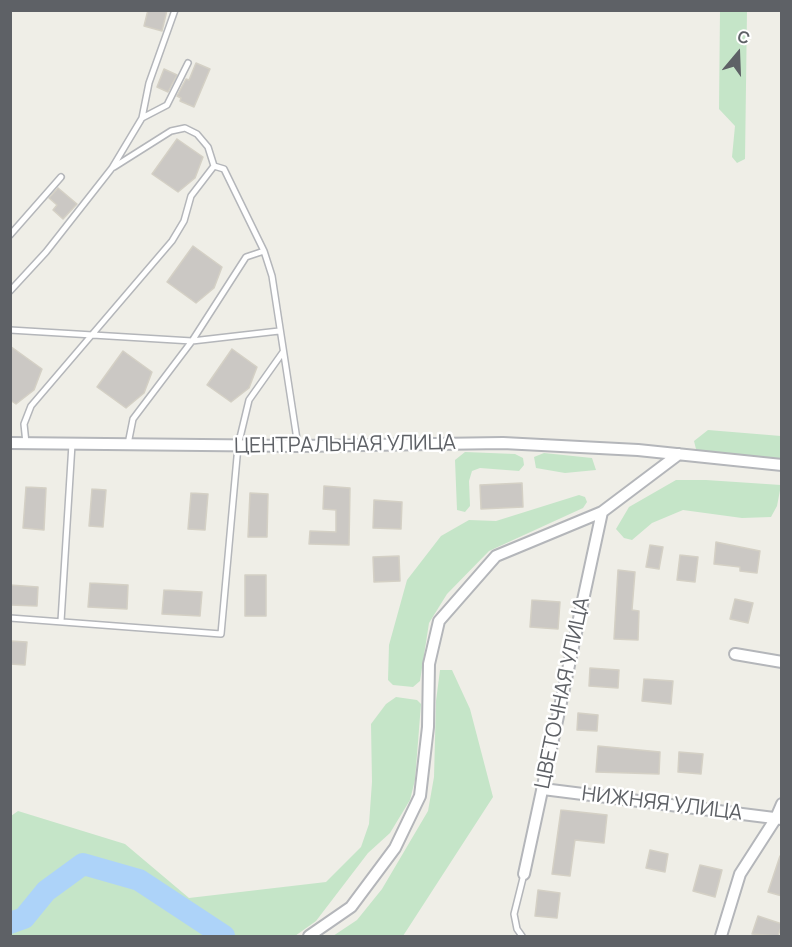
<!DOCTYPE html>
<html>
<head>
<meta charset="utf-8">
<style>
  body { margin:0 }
  #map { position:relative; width:792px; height:947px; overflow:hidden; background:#efeee7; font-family:Manrope,sans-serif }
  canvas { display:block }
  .frame { position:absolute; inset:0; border:12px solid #5e6166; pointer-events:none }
  .north { position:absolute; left:708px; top:24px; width:60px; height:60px; -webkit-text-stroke:4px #fff; paint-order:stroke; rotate:19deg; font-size:16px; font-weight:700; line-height:24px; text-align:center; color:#5e6166 }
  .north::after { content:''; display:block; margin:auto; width:21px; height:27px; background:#5e6166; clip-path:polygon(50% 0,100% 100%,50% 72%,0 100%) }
</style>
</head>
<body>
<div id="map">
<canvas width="792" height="947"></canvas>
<div class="frame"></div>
<div class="north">С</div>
</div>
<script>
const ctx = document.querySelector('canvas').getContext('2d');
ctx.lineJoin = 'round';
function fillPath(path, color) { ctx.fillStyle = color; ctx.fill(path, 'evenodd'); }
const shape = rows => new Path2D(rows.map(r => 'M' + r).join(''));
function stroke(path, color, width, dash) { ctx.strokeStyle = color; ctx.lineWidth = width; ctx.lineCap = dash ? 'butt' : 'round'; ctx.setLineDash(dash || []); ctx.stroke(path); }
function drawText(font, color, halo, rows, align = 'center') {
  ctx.font = font + ' Manrope,sans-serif'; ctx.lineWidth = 5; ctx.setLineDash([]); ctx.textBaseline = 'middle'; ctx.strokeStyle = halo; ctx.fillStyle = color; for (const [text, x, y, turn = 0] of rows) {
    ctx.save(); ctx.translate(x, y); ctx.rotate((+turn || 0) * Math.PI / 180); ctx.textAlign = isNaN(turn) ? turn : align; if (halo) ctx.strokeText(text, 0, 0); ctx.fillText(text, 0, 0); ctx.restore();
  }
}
fillPath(shape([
  [720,11,747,11,745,159,737,163,732,157,735,126,719,109],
  [708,430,781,436,781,460,697,453,694,441],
  [465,452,515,454,523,458,524,465,519,471,480,468,472,471,469,481,470,506,465,512,457,510,455,460],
  [544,453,592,458,596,470,565,473,536,468,534,457],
  [676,480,706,480,781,485,777,506,771,517,742,518,683,510,652,523,632,540,624,538,616,529,629,507],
  [579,495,585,497,587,502,583,508,489,551,447,594,429,623,420,681,413,687,393,685,388,680,389,645,407,580,441,536,469,520,496,521],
  [440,670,452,670,470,709,493,797,403,936,333,936,357,920,382,889,428,811,434,777,436,701],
  [396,697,417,700,421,704,415,780,410,800,390,833,368,853,316,921,295,936,11,936,11,816,18,811,125,844,189,898,326,882,361,847,369,824,372,782,371,724,386,704]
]), '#c5e5c8');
stroke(shape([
  [10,923,24,918,46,891,83,864,139,880,224,936]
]), '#add3f9', 22);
const building = shape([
  [148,10,167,10,162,31,144,26,148,10],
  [196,63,210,69,194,107,180,101,181,98,177,96,186,79,189,80,196,63],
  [164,69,177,75,168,92,157,87,164,69],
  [177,139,203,157,195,178,178,192,152,174,177,139],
  [58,188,77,204,63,219,53,210,57,205,49,198,58,188],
  [193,246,222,267,214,288,196,303,167,282,193,246],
  [10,346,42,369,34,390,16,404,10,400,10,346],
  [232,349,257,367,249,388,231,402,207,385,232,349],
  [123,351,152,372,144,393,126,408,97,387,123,351],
  [522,483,523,507,481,509,480,485,522,483],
  [324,486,350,488,349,545,309,544,310,531,336,532,336,510,323,509,324,486],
  [26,487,46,488,44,530,23,528,26,487],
  [92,489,106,490,103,527,89,526,92,489],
  [191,493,208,494,205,530,188,529,191,493],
  [250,493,268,494,267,537,248,537,250,493],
  [374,500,402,502,401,529,373,528,374,500],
  [716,542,760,551,757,573,740,571,740,567,714,564,716,542],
  [650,545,663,547,659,569,646,567,650,545],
  [680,555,698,557,695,582,677,580,680,555],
  [399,556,400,581,374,582,373,557,399,556],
  [618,570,635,572,632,610,639,611,638,640,614,639,618,570],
  [245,575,266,575,266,616,245,616,245,575],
  [90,583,128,585,127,609,88,607,90,583],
  [10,585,38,587,37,606,10,605,10,585],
  [164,590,202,592,200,616,162,614,164,590],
  [735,599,753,603,748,623,730,619,735,599],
  [532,600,560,602,558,629,530,627,532,600],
  [10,641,27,642,25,665,10,664,10,641],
  [590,668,619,670,618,688,589,686,590,668],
  [644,679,673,681,671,704,642,701,644,679],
  [578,713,598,715,597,731,577,730,578,713],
  [598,746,660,752,659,774,596,772,598,746],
  [679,752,703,754,701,774,678,772,679,752],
  [561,810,607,815,604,843,575,840,570,876,552,874,561,810],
  [650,850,668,854,665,872,646,868,650,850],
  [780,856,782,856,782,896,768,892,780,856],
  [700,865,722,870,715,897,693,891,700,865],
  [538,890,560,893,557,918,535,916,538,890],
  [758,916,782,924,778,936,752,934,758,916]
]);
fillPath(building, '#cbc8c4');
stroke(building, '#d4d0c5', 1.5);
const lane = shape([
  [142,118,149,83,175,10],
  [114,167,171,131,185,128,197,134,208,147,214,166],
  [10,235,61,177],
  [10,291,46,252,112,168,142,118,167,105,188,63],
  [10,330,192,341,279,331],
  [26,443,24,424,31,406,172,241,184,221,191,196,214,166,224,169,264,251,272,276,298,446],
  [128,444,133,419,192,341,246,257,264,251],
  [10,618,221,634,238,446,249,400,283,352],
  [61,621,72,444],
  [522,936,517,929,514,914,524,874]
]);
const street = shape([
  [10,443,298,446,503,443,638,450,782,465],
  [735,654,782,662],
  [543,789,782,819],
  [524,874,602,512],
  [309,936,351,907,395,848,420,796,428,727,429,664,439,621,496,556,602,512,679,454],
  [721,936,740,874,776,818,782,804]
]);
stroke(lane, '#b4b6ba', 8);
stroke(street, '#b4b6ba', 14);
stroke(lane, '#fff', 5);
stroke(street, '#fff', 10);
drawText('21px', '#5e6166', '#fff', [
  ["ЦЕНТРАЛЬНАЯ УЛИЦА",345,445,-1],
  ["ЦВЕТОЧНАЯ УЛИЦА",563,693,-78],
  ["НИЖНЯЯ УЛИЦА",662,804,7]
]);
</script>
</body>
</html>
